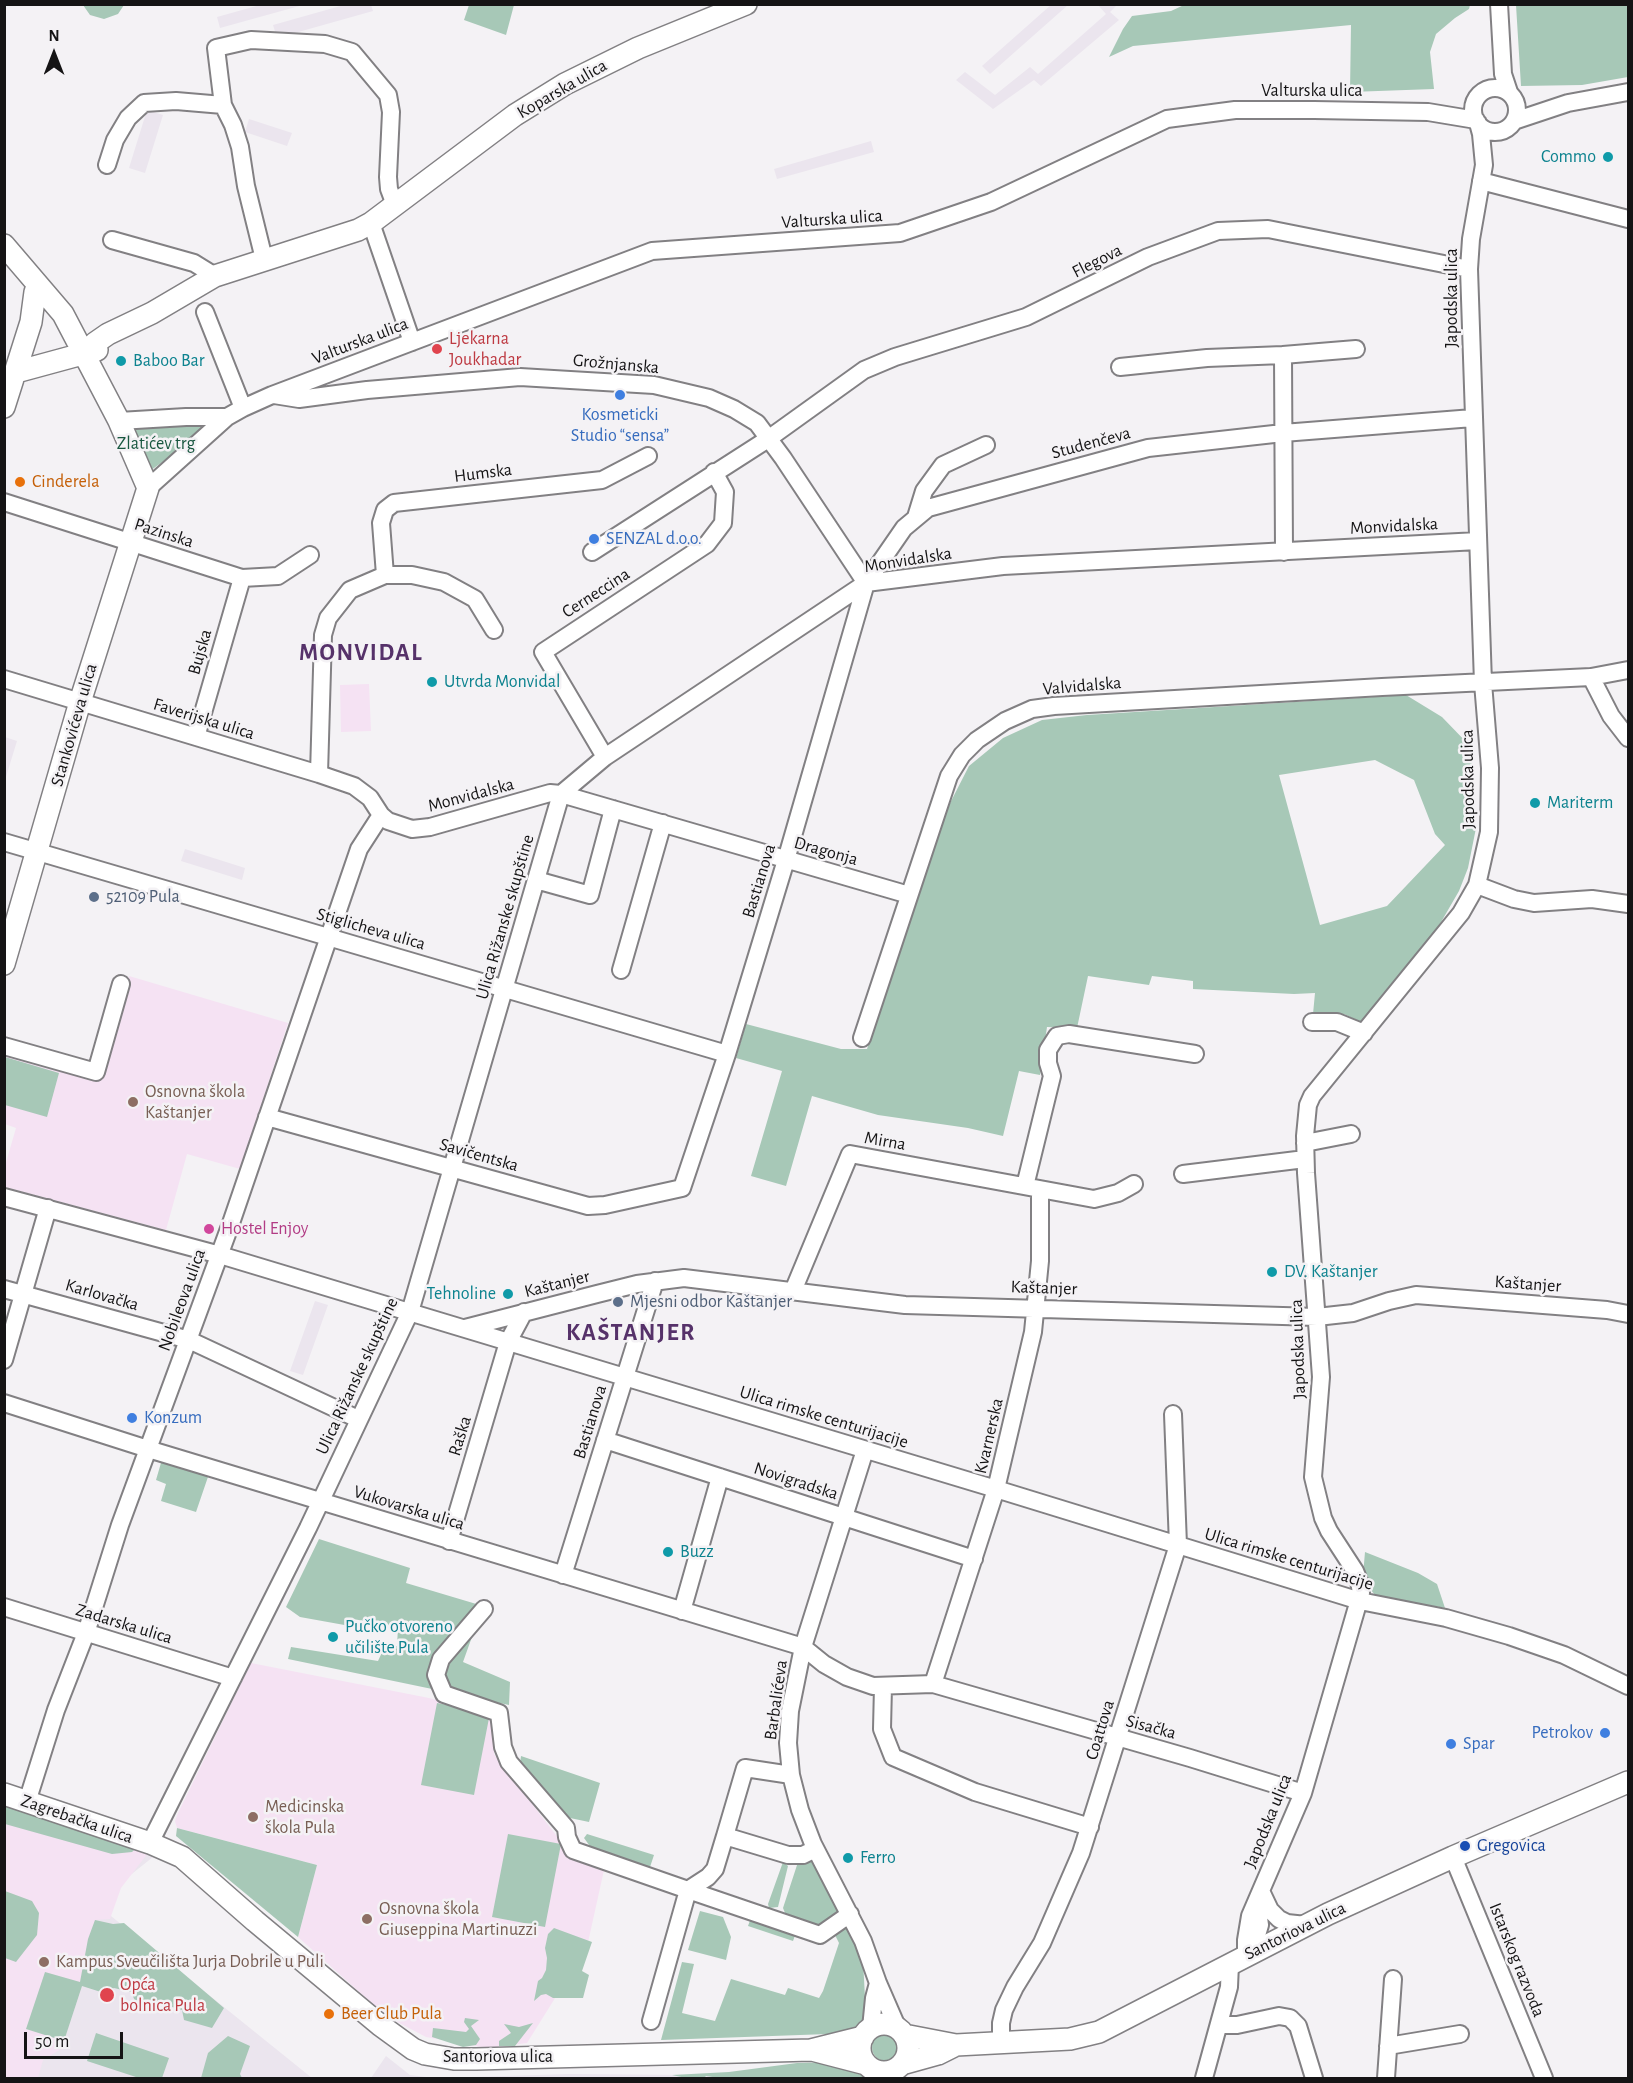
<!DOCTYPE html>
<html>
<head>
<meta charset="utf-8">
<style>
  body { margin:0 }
  #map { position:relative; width:1633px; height:2083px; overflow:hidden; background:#f4f2f5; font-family:"Alegreya Sans",sans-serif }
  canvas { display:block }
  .frame { position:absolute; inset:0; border:6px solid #151415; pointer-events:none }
  .north { position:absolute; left:24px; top:24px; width:60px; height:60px; -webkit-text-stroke:4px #f4f2f5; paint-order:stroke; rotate:0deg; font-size:16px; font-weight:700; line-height:24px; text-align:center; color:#151415 }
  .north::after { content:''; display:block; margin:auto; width:21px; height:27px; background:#151415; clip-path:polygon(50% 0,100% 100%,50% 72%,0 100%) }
  .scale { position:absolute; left:24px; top:2032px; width:99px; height:27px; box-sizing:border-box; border:3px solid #151415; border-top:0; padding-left:8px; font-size:18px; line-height:21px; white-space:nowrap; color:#151415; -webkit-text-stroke:4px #f4f2f5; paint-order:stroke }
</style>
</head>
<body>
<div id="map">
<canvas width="1633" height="2083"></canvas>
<div class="frame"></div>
<div class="north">N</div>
<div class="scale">50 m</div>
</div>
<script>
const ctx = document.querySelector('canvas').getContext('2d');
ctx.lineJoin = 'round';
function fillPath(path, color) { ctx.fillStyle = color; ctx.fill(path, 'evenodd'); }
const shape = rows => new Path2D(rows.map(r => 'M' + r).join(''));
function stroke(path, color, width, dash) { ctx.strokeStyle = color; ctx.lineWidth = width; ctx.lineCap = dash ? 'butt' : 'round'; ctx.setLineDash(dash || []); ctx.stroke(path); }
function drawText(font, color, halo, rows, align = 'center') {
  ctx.font = font + ' "Alegreya Sans",sans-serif'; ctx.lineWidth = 5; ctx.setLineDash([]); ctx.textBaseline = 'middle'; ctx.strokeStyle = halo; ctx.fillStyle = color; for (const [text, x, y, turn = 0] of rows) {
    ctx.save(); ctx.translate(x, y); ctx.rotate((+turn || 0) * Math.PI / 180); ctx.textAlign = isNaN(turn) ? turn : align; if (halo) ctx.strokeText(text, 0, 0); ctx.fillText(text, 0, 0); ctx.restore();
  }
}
fillPath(shape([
  [1052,4,1068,5,990,74,982,66],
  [260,5,303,5,220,28,217,17],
  [344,5,371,5,373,11,277,38,273,25],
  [1098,5,1114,5,1116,6,1110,12,1119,20,1041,86,1034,80,993,109,956,80,965,72,995,95,1030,67,1038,74,1106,14],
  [147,110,163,115,145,173,129,168],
  [249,119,292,133,287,146,245,132],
  [871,141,874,152,777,179,774,169],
  [5,737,17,741,5,780,4,737],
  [185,849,245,868,242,880,181,861],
  [315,1301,328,1305,303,1375,290,1371],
  [4,1805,158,1853,108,1893,106,1912,312,2078,5,2078],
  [386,2056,410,2075,434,2078,371,2078],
  [569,2074,924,2077,438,2078]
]), '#ebe5ee');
fillPath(shape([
  [369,684,371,731,341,732,340,685],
  [129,976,288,1023,240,1169,187,1154,166,1230,5,1187,5,1166,16,1128,5,1124,4,1052,97,1080],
  [251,1663,429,1698,494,1714,494,1754,575,1860,604,1870,587,1947,527,2043,487,2048,426,2037,386,2016,298,1937,317,1865,177,1828,175,1821,178,1813],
  [5,1800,152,1848,121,1888,110,1919,95,1920,80,1985,81,1990,61,2049,43,2060,38,2078,5,2078]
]), '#f5e2f3');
fillPath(shape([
  [83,5,124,5,118,14,104,19,90,15],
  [469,5,514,5,506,35,464,20],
  [1184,5,1184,4,1470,5,1469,9,1455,18,1436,34,1430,52,1434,89,1350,92,1351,25,1133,46,1109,57,1123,29,1132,16,1171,11],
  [1516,5,1628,5,1628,77,1582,85,1521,86],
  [202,420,207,430,147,473,126,426],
  [1406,695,1442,717,1471,747,1476,828,1468,868,1459,891,1426,948,1361,1022,1344,1014,1313,1014,1315,993,1294,994,1193,989,1193,981,1152,976,1149,985,1088,976,1077,1028,1047,1027,1040,1075,1019,1071,1003,1136,968,1128,878,1115,812,1096,786,1186,751,1176,782,1071,736,1058,746,1024,841,1049,867,1049,947,809,969,766,1003,738,1042,720,1087,715],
  [1375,760,1414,780,1435,834,1445,845,1387,906,1320,925,1279,775],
  [5,1057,59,1073,47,1117,5,1105],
  [163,1456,210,1471,196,1512,161,1501,166,1484,156,1480],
  [319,1539,410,1568,406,1583,483,1606,463,1662,510,1682,509,1705,288,1659,291,1647,378,1661,384,1648,397,1646,398,1627,353,1619,350,1626,300,1617,286,1607],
  [1365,1552,1418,1573,1437,1584,1445,1608,1376,1596,1370,1589,1363,1575],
  [437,1703,490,1713,474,1795,421,1785],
  [521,1756,600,1783,589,1822,570,1818,520,1764],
  [5,1800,138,1846,132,1852,112,1854,5,1824],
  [177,1828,317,1865,298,1937,176,1836],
  [508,1834,561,1844,545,1927,492,1917],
  [587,1834,654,1855,650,1867,592,1849,584,1838],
  [817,1857,848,1914,827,1929,785,1913,783,1908,798,1862],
  [783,1862,788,1866,778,1907,769,1908,768,1904],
  [5,1891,32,1901,39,1913,37,1935,16,1962,5,1958],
  [700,1911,723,1917,731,1937,726,1960,688,1950],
  [752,1915,797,1930,793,1941,748,1926],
  [95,1920,113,1924,124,1923,224,2008,212,2028,184,2020,182,2010,163,2004,156,2010,137,2005,131,1992,114,1988,104,1993,82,1986,64,2041,26,2029,45,1972,80,1982,88,1939],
  [852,1921,862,1942,866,2016,851,2031,828,2034,661,2040,682,1962,694,1964,682,2013,715,2021,731,1979,785,1995,788,1988,819,1998,823,1991,839,1943,835,1935],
  [554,1928,592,1942,582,1971,589,1975,583,1998,553,1998,546,1994,541,1995,534,2001,538,1981,542,1978,546,1970,547,1958,545,1948,548,1934],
  [465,2018,479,2020,471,2026,480,2039,476,2045,463,2047,432,2037,433,2028,466,2032,469,2029,464,2022],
  [533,2023,515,2046,499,2046,499,2041,511,2033,504,2024,519,2027],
  '872 2047a15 15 0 1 1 30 0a15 15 0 1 1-30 0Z',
  [96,2033,169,2058,162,2078,139,2078,87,2061],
  [228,2036,250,2046,240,2074,242,2078,201,2078,208,2053],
  [836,2062,850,2066,866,2078,719,2078,706,2076,704,2078,686,2078,672,2075,729,2072,797,2063]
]), '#a7c8b7');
const minor = shape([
  [1499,4,1503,74,1509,92],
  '1473 110a22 22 0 1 1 44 0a22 22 0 1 1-44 0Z',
  [223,105,216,48,251,40,325,44,352,52,388,95,391,112,388,177,389,189,395,205],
  [1514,121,1568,103,1628,92],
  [107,165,115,140,128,118,144,103,176,101,223,105,233,125,240,147,246,186,264,259],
  [1481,181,1628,219],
  [371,223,412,342],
  [112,240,194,263,215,276],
  [205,312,243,408],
  [1120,367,1207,358,1283,355],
  [274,395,299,399,367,390,520,377,654,385,709,398,734,409,757,423,783,458,866,583],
  [119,421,186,417,227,417],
  [148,488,227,417,243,408,272,395,652,251,900,233,991,202,1167,119,1235,110,1314,110,1428,112,1476,120],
  [4,502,242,578,278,576,310,555],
  [916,517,924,491,943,465,986,445],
  [592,552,768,439,864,370,895,357,1026,317,1148,257,1218,231,1268,229,1469,269],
  [1284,552,1283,355,1356,349],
  [385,575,381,523,385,510,394,503,602,480,648,456],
  [1591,677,1611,716,1628,738],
  [4,679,319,774,354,786,370,798,381,815,388,821,412,829,430,827,550,793,561,794,605,757,866,583,1003,566,1478,541],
  [196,737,242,578],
  [605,757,543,652,707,544,723,523,725,492,714,472],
  [319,774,323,635,328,618,350,590,385,575,412,575,444,582,475,599,494,630],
  [4,842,727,1054],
  [536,880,590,895,613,809],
  [1477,885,1514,899,1534,903,1592,899,1628,904],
  [621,970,663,823],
  [1312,1022,1337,1022,1364,1033],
  [862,1038,949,776,962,755,977,740,1005,721,1032,709,1054,706,1382,687,1591,677,1628,670],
  [4,1046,96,1072,121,984],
  [267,1117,588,1206,605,1205,682,1188,727,1054,786,860,866,583,904,528,928,508,1148,448,1283,433,1473,418],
  [1305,1143,1351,1134],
  [1183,1174,1305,1159],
  [1025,1186,1052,1076,1048,1063,1048,1050,1057,1036,1069,1034,1195,1054],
  [4,1197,220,1255,996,1489,1360,1601,1446,1618,1509,1636,1564,1655,1628,1686],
  [4,1289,189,1340,358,1419],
  [793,1291,850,1154,1094,1199,1118,1193,1134,1184],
  [465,1328,597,1294,637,1284,684,1278,905,1305,1317,1317,1353,1313,1389,1301,1416,1295,1607,1310,1628,1314],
  [4,1360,48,1208],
  [4,1403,148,1449,803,1647,824,1664,847,1677,873,1686,933,1684,1190,1758,1303,1793],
  [605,1440,974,1559],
  [865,1450,803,1647,790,1711,788,1743,791,1775,800,1810,813,1844,863,1941,878,1983,898,2029],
  [449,1541,508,1342,524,1312],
  [563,1575,655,1281],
  [4,1607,233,1678],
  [484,1609,441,1659,436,1675,444,1694,499,1713,503,1747,509,1762,566,1828,567,1837,573,1850,688,1890,651,2021],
  [682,1611,720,1477],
  [933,1684,996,1489,1033,1332,1040,1261,1040,1190],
  [883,1686,882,1729,893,1757,975,1792,1090,1827],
  [791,1775,745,1768,725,1836,788,1855,803,1855,815,1849],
  [27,1802,56,1710,86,1633,120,1525,230,1226,359,849,381,815],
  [150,1843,308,1528,410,1312,561,794,909,895],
  [1453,1857,1544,2078],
  [688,1890,820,1935,850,1914],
  [688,1890,708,1877,715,1869,725,1836],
  [1261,1891,1270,1910,1279,1919,1287,1923,1306,1925],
  [1252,1952,1260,1925,1257,1904],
  [1246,1955,1246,1940,1250,1916,1303,1793,1361,1593,1359,1581,1355,1571,1329,1531,1323,1518,1313,1477,1321,1377,1306,1173,1305,1136,1308,1105,1312,1096,1461,913,1477,885,1489,832,1490,768,1483,683,1469,269,1471,239,1484,165,1481,134,1478,123],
  [1220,2025,1237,2025,1279,2016,1290,2018,1298,2026,1314,2078],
  [871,2028,874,1998,878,1983],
  [1001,2043,1001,2023,1004,2010,1015,1987,1042,1943,1081,1853,1178,1545,1173,1414],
  [1388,2046,1460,2034],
  [1204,2078,1229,1987,1230,1964],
  [1386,2078,1393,1979]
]);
const major = shape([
  [4,245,63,314,119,421,148,488,80,702,4,964],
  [84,354,95,343,108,334,152,313,215,276,358,230,371,223,515,115,565,84,638,48,746,4],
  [16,372,97,350],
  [4,407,31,322,35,292],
  [4,1794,150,1843,182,1857,255,1921,380,2025,413,2049,425,2054,454,2059,476,2059,811,2050,863,2037],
  '860 2048a24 24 0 1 1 48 0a24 24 0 1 1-48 0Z',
  [904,2035,956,2045,1070,2039,1099,2032,1328,1914,1453,1857,1628,1782],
  [812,2050,866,2064],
  [902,2064,938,2054,956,2045]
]);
stroke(minor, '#828083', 20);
stroke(major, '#828083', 24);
stroke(minor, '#fff', 16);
stroke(major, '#fff', 21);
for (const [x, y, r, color] of [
  [1608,157,6,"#0f9aa8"],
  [437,349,6,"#e0444e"],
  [121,361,6,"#0f9aa8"],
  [620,395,6,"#3f7fe0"],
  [20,482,6,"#e8710a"],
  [594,539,6,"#3f7fe0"],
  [432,682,6,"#0f9aa8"],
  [1535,803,6,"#0f9aa8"],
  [94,897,6,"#5c6f8a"],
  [133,1102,6,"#8d6e63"],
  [209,1229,6,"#d1479c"],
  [1272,1272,6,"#0f9aa8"],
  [508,1294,6,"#0f9aa8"],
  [618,1302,6,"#5c6f8a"],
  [132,1418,6,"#3f7fe0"],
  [668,1552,6,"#0f9aa8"],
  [333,1637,6,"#0f9aa8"],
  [1605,1733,6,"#3f7fe0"],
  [1451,1744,6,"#3f7fe0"],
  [253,1817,6,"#8d6e63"],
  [1465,1846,6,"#1a4fb4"],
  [848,1858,6,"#0f9aa8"],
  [367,1919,6,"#8d6e63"],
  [44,1962,6,"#8d6e63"],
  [107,1995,8,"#e0444e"],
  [329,2014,6,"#e8710a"]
]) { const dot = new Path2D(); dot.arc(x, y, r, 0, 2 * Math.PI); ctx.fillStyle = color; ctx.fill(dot); stroke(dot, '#f4f2f5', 2); }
drawText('18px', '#151415', '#f4f2f5', [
  ["Koparska ulica",562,89,-30],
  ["Valturska ulica",1312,91],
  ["Valturska ulica",832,219,-4],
  ["Flegova",1097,261,-27],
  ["Japodska ulica",1452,298,-90],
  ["Valturska ulica",360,341,-21],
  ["Grožnjanska",616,364,5],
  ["Studenčeva",1091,443,-15],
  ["Humska",483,473,-7],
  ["Monvidalska",1394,526,-3],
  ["Pazinska",164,533,18],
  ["Monvidalska",908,560,-9],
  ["Cerneccina",596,593,-33],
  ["Bujska",200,652,-74],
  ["Valvidalska",1082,686,-5],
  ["Faverijska ulica",204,719,17],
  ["Stankovićeva ulica",74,725,-74],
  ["Japodska ulica",1468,779,-91],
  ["Monvidalska",471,795,-15],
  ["Dragonja",826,851,16],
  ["Bastianova",759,881,-73],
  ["Ulica Rižanske skupštine",505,917,-74],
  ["Stiglicheva ulica",371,929,16],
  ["Mirna",885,1141,10],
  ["Savičentska",479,1155,16],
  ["Kaštanjer",557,1284,-14],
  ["Kaštanjer",1528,1284,4],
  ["Kaštanjer",1044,1288,2],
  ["Karlovačka",102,1295,16],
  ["Nobileova ulica",182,1300,-70],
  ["Japodska ulica",1298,1349,-92],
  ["Ulica Rižanske skupštine",357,1376,-65],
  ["Ulica rimske centurijacije",824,1417,17],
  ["Bastianova",590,1422,-73],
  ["Raška",460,1436,-73],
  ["Kvarnerska",989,1436,-77],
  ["Novigradska",796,1481,18],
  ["Vukovarska ulica",409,1508,17],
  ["Ulica rimske centurijacije",1289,1559,17],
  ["Zadarska ulica",124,1624,17],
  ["Barbalićeva",776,1700,-82],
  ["Sisačka",1151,1727,15],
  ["Coattova",1100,1730,-73],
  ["Zagrebačka ulica",77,1819,19],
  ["Japodska ulica",1268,1821,-68],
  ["Santoriova ulica",1295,1931,-26],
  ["Istarskog razvoda",1517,1960,68],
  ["Santoriova ulica",498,2057]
]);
drawText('18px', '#0d838f', '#f4f2f5', [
  ["Commo",1596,157,"right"],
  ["Baboo Bar",133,361],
  ["Utvrda Monvidal",444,682],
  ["Mariterm",1547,803],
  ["DV. Kaštanjer",1284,1272],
  ["Tehnoline",496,1294,"right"],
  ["Buzz",680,1552],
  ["Pučko otvoreno",345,1627],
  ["učilište Pula",345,1648],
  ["Ferro",860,1858]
], 'left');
drawText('18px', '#be3a42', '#f4f2f5', [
  ["Ljekarna",449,339],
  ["Joukhadar",449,360],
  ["Opća",120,1985],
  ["bolnica Pula",120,2006]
], 'left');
drawText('18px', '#366cbe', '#f4f2f5', [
  ["Kosmeticki",620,415,"center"],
  ["Studio “sensa”",620,436,"center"],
  ["SENZAL d.o.o.",606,539],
  ["Konzum",144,1418],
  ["Petrokov",1593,1733,"right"],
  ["Spar",1463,1744]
], 'left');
drawText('18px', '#195840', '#f4f2f5', [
  ["Zlatićev trg",156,444]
]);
drawText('18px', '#c56008', '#f4f2f5', [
  ["Cinderela",32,482],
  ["Beer Club Pula",341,2014]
], 'left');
drawText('18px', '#4e5e75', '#f4f2f5', [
  ["52109 Pula",106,897],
  ["Mjesni odbor Kaštanjer",630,1302]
], 'left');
drawText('18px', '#785e54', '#f4f2f5', [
  ["Osnovna škola",145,1092],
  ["Kaštanjer",145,1113],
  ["Medicinska",265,1807],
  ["škola Pula",265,1828],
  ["Osnovna škola",379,1909],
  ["Giuseppina Martinuzzi",379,1930],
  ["Kampus Sveučilišta Jurja Dobrile u Puli",56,1962]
], 'left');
drawText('18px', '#b23c85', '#f4f2f5', [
  ["Hostel Enjoy",221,1229]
], 'left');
drawText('18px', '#164399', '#f4f2f5', [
  ["Gregovica",1477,1846]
], 'left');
ctx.letterSpacing = '1.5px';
drawText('bold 24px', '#56326a', '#f4f2f5', [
  ["MONVIDAL",361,653],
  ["KAŠTANJER",631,1333]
]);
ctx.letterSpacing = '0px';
</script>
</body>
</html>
